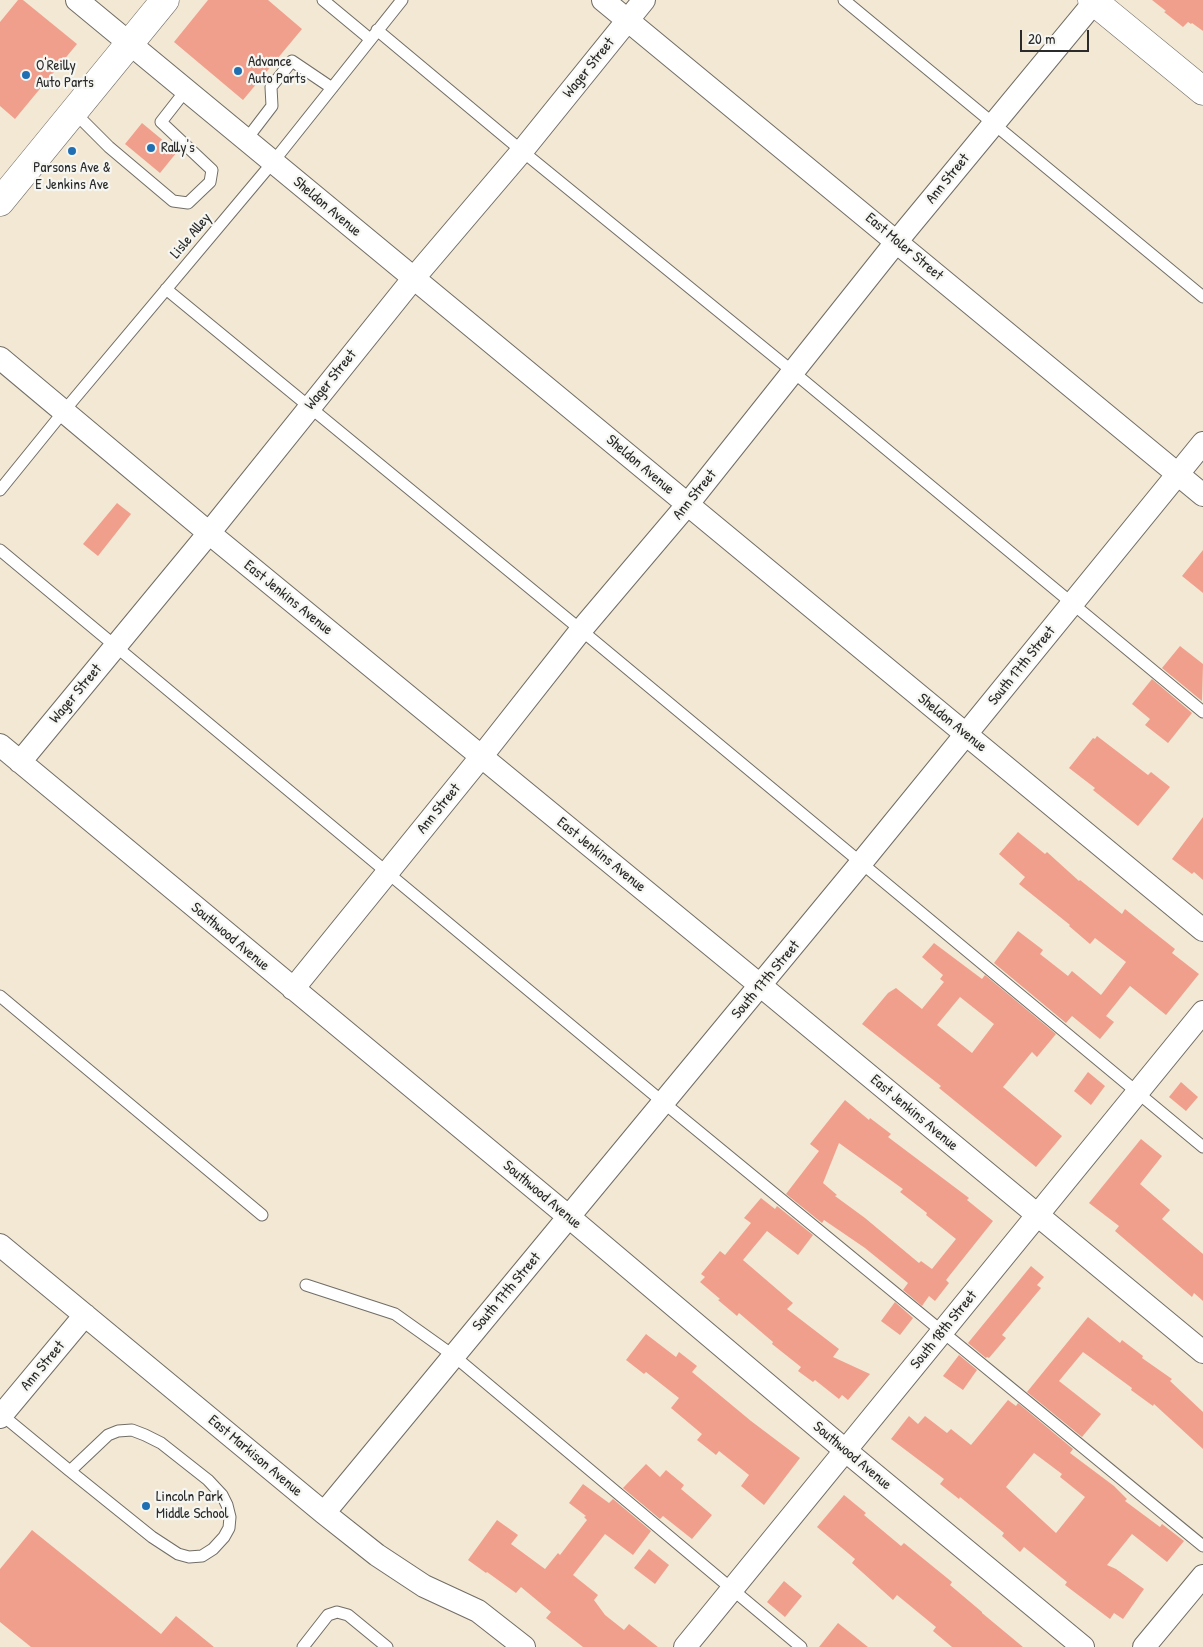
<!DOCTYPE html>
<html>
<head>
<meta charset="utf-8">
<style>
  body { margin:0 }
  #map { position:relative; width:1203px; height:1647px; overflow:hidden; background:#f2e8d4; font-family:"Patrick Hand",sans-serif }
  canvas { display:block }
  .scale { position:absolute; left:1020px; top:30px; width:69px; height:22px; box-sizing:border-box; border:2px solid #2b2b2b; border-top:0; padding-left:6px; font-size:15px; line-height:18px; white-space:nowrap; color:#2b2b2b; -webkit-text-stroke:4px #f6f6f2; paint-order:stroke }
</style>
</head>
<body>
<div id="map">
<canvas width="1203" height="1647"></canvas>
<div class="scale">20 m</div>
</div>
<script>
const ctx = document.querySelector('canvas').getContext('2d');
ctx.lineJoin = 'round';
function fillPath(path, color) { ctx.fillStyle = color; ctx.fill(path, 'evenodd'); }
const shape = rows => new Path2D(rows.map(r => 'M' + r).join(''));
function stroke(path, color, width, dash) { ctx.strokeStyle = color; ctx.lineWidth = width; ctx.lineCap = dash ? 'butt' : 'round'; ctx.setLineDash(dash || []); ctx.stroke(path); }
function drawText(font, color, halo, rows, align = 'center') {
  ctx.font = font + ' "Patrick Hand",sans-serif'; ctx.lineWidth = 4.5; ctx.setLineDash([]); ctx.textBaseline = 'middle'; ctx.strokeStyle = halo; ctx.fillStyle = color; for (const [text, x, y, turn = 0] of rows) {
    ctx.save(); ctx.translate(x, y); ctx.rotate((+turn || 0) * Math.PI / 180); ctx.textAlign = isNaN(turn) ? turn : align; if (halo) ctx.strokeText(text, 0, 0); ctx.fillText(text, 0, 0); ctx.restore();
  }
}
fillPath(shape([
  [18,0,23,0,77,44,15,119,0,106,0,22],
  [208,0,268,0,302,29,243,100,174,42],
  [1152,0,1203,0,1203,31,1192,23,1191,24,1188,22,1183,27,1164,12,1166,11],
  [142,123,177,152,160,173,125,144],
  [117,503,131,514,98,556,83,544],
  [1203,550,1203,593,1182,576],
  [1180,646,1203,664,1202,701,1162,668],
  [1152,679,1192,713,1168,743,1145,725,1150,719,1132,704],
  [1097,736,1148,775,1151,772,1170,787,1138,826,1093,790,1095,788,1069,768,1093,738,1095,739],
  [1203,817,1203,880,1194,872,1192,874,1172,859],
  [1018,832,1045,854,1047,852,1079,881,1080,880,1122,914,1125,909,1146,926,1175,949,1172,953,1199,974,1166,1015,1130,986,1106,1016,1114,1022,1100,1039,1072,1016,1066,1023,994,963,1018,931,1043,950,1040,954,1068,976,1072,971,1101,995,1126,962,1095,938,1090,944,1069,926,1070,925,1019,884,1025,877,999,854],
  [934,943,982,979,985,975,1056,1034,1037,1057,1032,1052,1003,1087,1062,1136,1036,1167,939,1088,941,1086,862,1024,888,993,896,988,922,1009,944,982,940,979,943,975,922,957],
  [960,997,994,1024,972,1053,937,1025],
  [1088,1072,1105,1086,1091,1105,1074,1091],
  [1181,1082,1198,1097,1186,1111,1169,1097],
  [845,1100,869,1120,870,1118,891,1134,888,1137,969,1198,967,1200,993,1221,946,1280,949,1283,935,1301,929,1296,922,1306,903,1290,908,1283,865,1248,824,1220,822,1223,786,1194,819,1151,810,1144],
  [839,1143,903,1189,900,1192,927,1213,926,1215,956,1239,932,1269,921,1261,919,1263,865,1218,835,1196,837,1195,823,1183],
  [1141,1139,1162,1156,1140,1184,1170,1210,1162,1219,1203,1254,1203,1301,1194,1293,1192,1297,1115,1231,1119,1226,1089,1203],
  [761,1198,775,1209,777,1206,813,1235,798,1255,767,1231,743,1260,793,1303,787,1309,839,1349,833,1357,870,1374,848,1400,842,1395,839,1399,815,1380,813,1382,798,1371,801,1367,772,1344,773,1342,739,1313,737,1316,718,1300,720,1299,700,1282,705,1277,701,1274,720,1251,725,1255,751,1223,744,1218],
  [1031,1266,1044,1277,1037,1285,1041,1288,1002,1335,1006,1338,989,1358,987,1357,986,1358,968,1343],
  [895,1302,913,1318,900,1335,881,1321],
  [1088,1317,1120,1343,1122,1340,1143,1356,1142,1358,1172,1379,1170,1381,1203,1412,1203,1449,1154,1404,1153,1406,1131,1390,1132,1388,1083,1352,1059,1381,1101,1414,1082,1437,1027,1392],
  [646,1334,676,1357,679,1352,697,1366,692,1372,751,1421,800,1458,764,1505,741,1486,749,1475,719,1451,716,1455,697,1440,702,1434,671,1408,679,1398,646,1372,644,1374,626,1360],
  [959,1355,977,1370,963,1390,943,1376],
  [1008,1400,1016,1406,1018,1403,1073,1449,1070,1453,1114,1486,1127,1499,1125,1501,1160,1527,1162,1524,1184,1541,1167,1562,1132,1534,1107,1565,1116,1569,1144,1589,1123,1619,1114,1613,1110,1619,1065,1585,1067,1582,1024,1547,1020,1552,1002,1536,1004,1533,960,1497,959,1499,940,1484,944,1479,891,1439,909,1416,918,1424,925,1416,947,1433,951,1429,971,1445],
  [1034,1453,1062,1474,1060,1477,1085,1497,1056,1533,1006,1487],
  [646,1464,660,1477,666,1470,684,1485,681,1489,712,1515,692,1539,663,1516,660,1519,623,1488],
  [583,1484,609,1503,613,1499,651,1531,633,1555,605,1534,573,1575,598,1595,594,1600,605,1615,624,1630,629,1624,658,1647,583,1647,546,1618,551,1612,521,1587,516,1593,487,1572,486,1573,468,1560,497,1520,518,1535,511,1544,545,1569,558,1553,560,1555,587,1520,584,1517,586,1516,569,1503],
  [844,1495,866,1513,864,1515,901,1546,904,1543,952,1582,950,1585,982,1612,982,1613,1023,1647,952,1647,933,1631,936,1627,897,1595,893,1600,852,1563,855,1559,817,1527],
  [32,1530,161,1634,176,1616,214,1647,31,1647,0,1622,0,1569],
  [649,1549,669,1565,655,1584,634,1568],
  [784,1581,802,1596,785,1617,767,1602],
  [838,1623,868,1647,819,1647]
]), '#f19f8d');
const lane = shape([
  [323,0,370,39],
  [844,0,1203,297],
  [377,30,522,151,792,371,1203,712],
  [74,112,109,147,173,201,188,203,210,182,212,170,161,122,186,90],
  [246,140,272,106,271,87,292,61,332,88],
  [166,289,581,630,1203,1147],
  [0,490,64,411,273,162,402,0],
  [0,550,664,1103,1203,1546],
  [0,996,262,1215],
  [306,1285,395,1314,454,1356,801,1647],
  [2,1415,70,1471,108,1435,118,1431,132,1430,145,1435,161,1443,208,1480,222,1495,227,1505,230,1517,229,1528,224,1537,213,1549,202,1556,189,1557,178,1554,152,1537,70,1471],
  [303,1647,328,1615,337,1612,348,1615,387,1647]
]);
const street = shape([
  [77,0,1203,930],
  [603,0,1203,495],
  [0,358,209,533,761,986,1203,1352],
  [0,745,569,1217,846,1451,1083,1647],
  [20,762,209,533,413,279,522,151,644,0],
  [293,989,481,757,581,630,687,505,897,241,1096,0],
  [0,1245,324,1513,377,1555,424,1586,478,1611,524,1647],
  [0,1417,85,1315],
  [324,1513,861,863,1203,443],
  [685,1647,1203,1012],
  [1144,1647,1203,1576]
]);
const secondary = shape([
  [1092,0,1203,91]
]);
const primary = shape([
  [0,202,165,0]
]);
stroke(lane, '#716d66', 13);
stroke(street, '#716d66', 24);
stroke(secondary, '#716d66', 29);
stroke(primary, '#716d66', 29);
stroke(lane, '#fff', 11);
stroke(street, '#fff', 22);
stroke(secondary, '#fff', 28);
stroke(primary, '#fff', 28);
for (const [x, y, r, color] of [
  [238,71,5,"#1f6fb2"],
  [26,75,5,"#1f6fb2"],
  [151,148,5,"#1f6fb2"],
  [72,151,5,"#1f6fb2"],
  [146,1506,5,"#1f6fb2"]
]) { const dot = new Path2D(); dot.arc(x, y, r, 0, 2 * Math.PI); ctx.fillStyle = color; ctx.fill(dot); stroke(dot, '#f6f6f2', 2); }
drawText('15px', '#2b2b2b', '#f6f6f2', [
  ["Advance",248,62],
  ["Auto Parts",248,79],
  ["O'Reilly",36,66],
  ["Auto Parts",36,83],
  ["Rally's",161,148],
  ["Parsons Ave &",72,168,"center"],
  ["E Jenkins Ave",72,185,"center"],
  ["Lincoln Park",156,1497],
  ["Middle School",156,1514]
], 'left');
drawText('15px', '#2b2b2b', '#f6f6f2', [
  ["Wager Street",589,68,-51],
  ["Ann Street",948,179,-51],
  ["Sheldon Avenue",327,207,40],
  ["Lisle Alley",191,236,-50],
  ["East Moler Street",904,247,40],
  ["Wager Street",331,380,-51],
  ["Sheldon Avenue",640,465,40],
  ["Ann Street",695,495,-51],
  ["East Jenkins Avenue",288,598,39],
  ["South 17th Street",1022,666,-51],
  ["Wager Street",76,694,-50],
  ["Sheldon Avenue",952,723,39],
  ["Ann Street",439,809,-51],
  ["East Jenkins Avenue",601,855,39],
  ["Southwood Avenue",230,937,40],
  ["South 17th Street",766,980,-50],
  ["East Jenkins Avenue",914,1113,40],
  ["Southwood Avenue",542,1195,40],
  ["South 17th Street",507,1292,-50],
  ["South 18th Street",944,1330,-51],
  ["Ann Street",43,1366,-50],
  ["East Markison Avenue",255,1456,40],
  ["Southwood Avenue",852,1456,40]
]);
</script>
</body>
</html>
